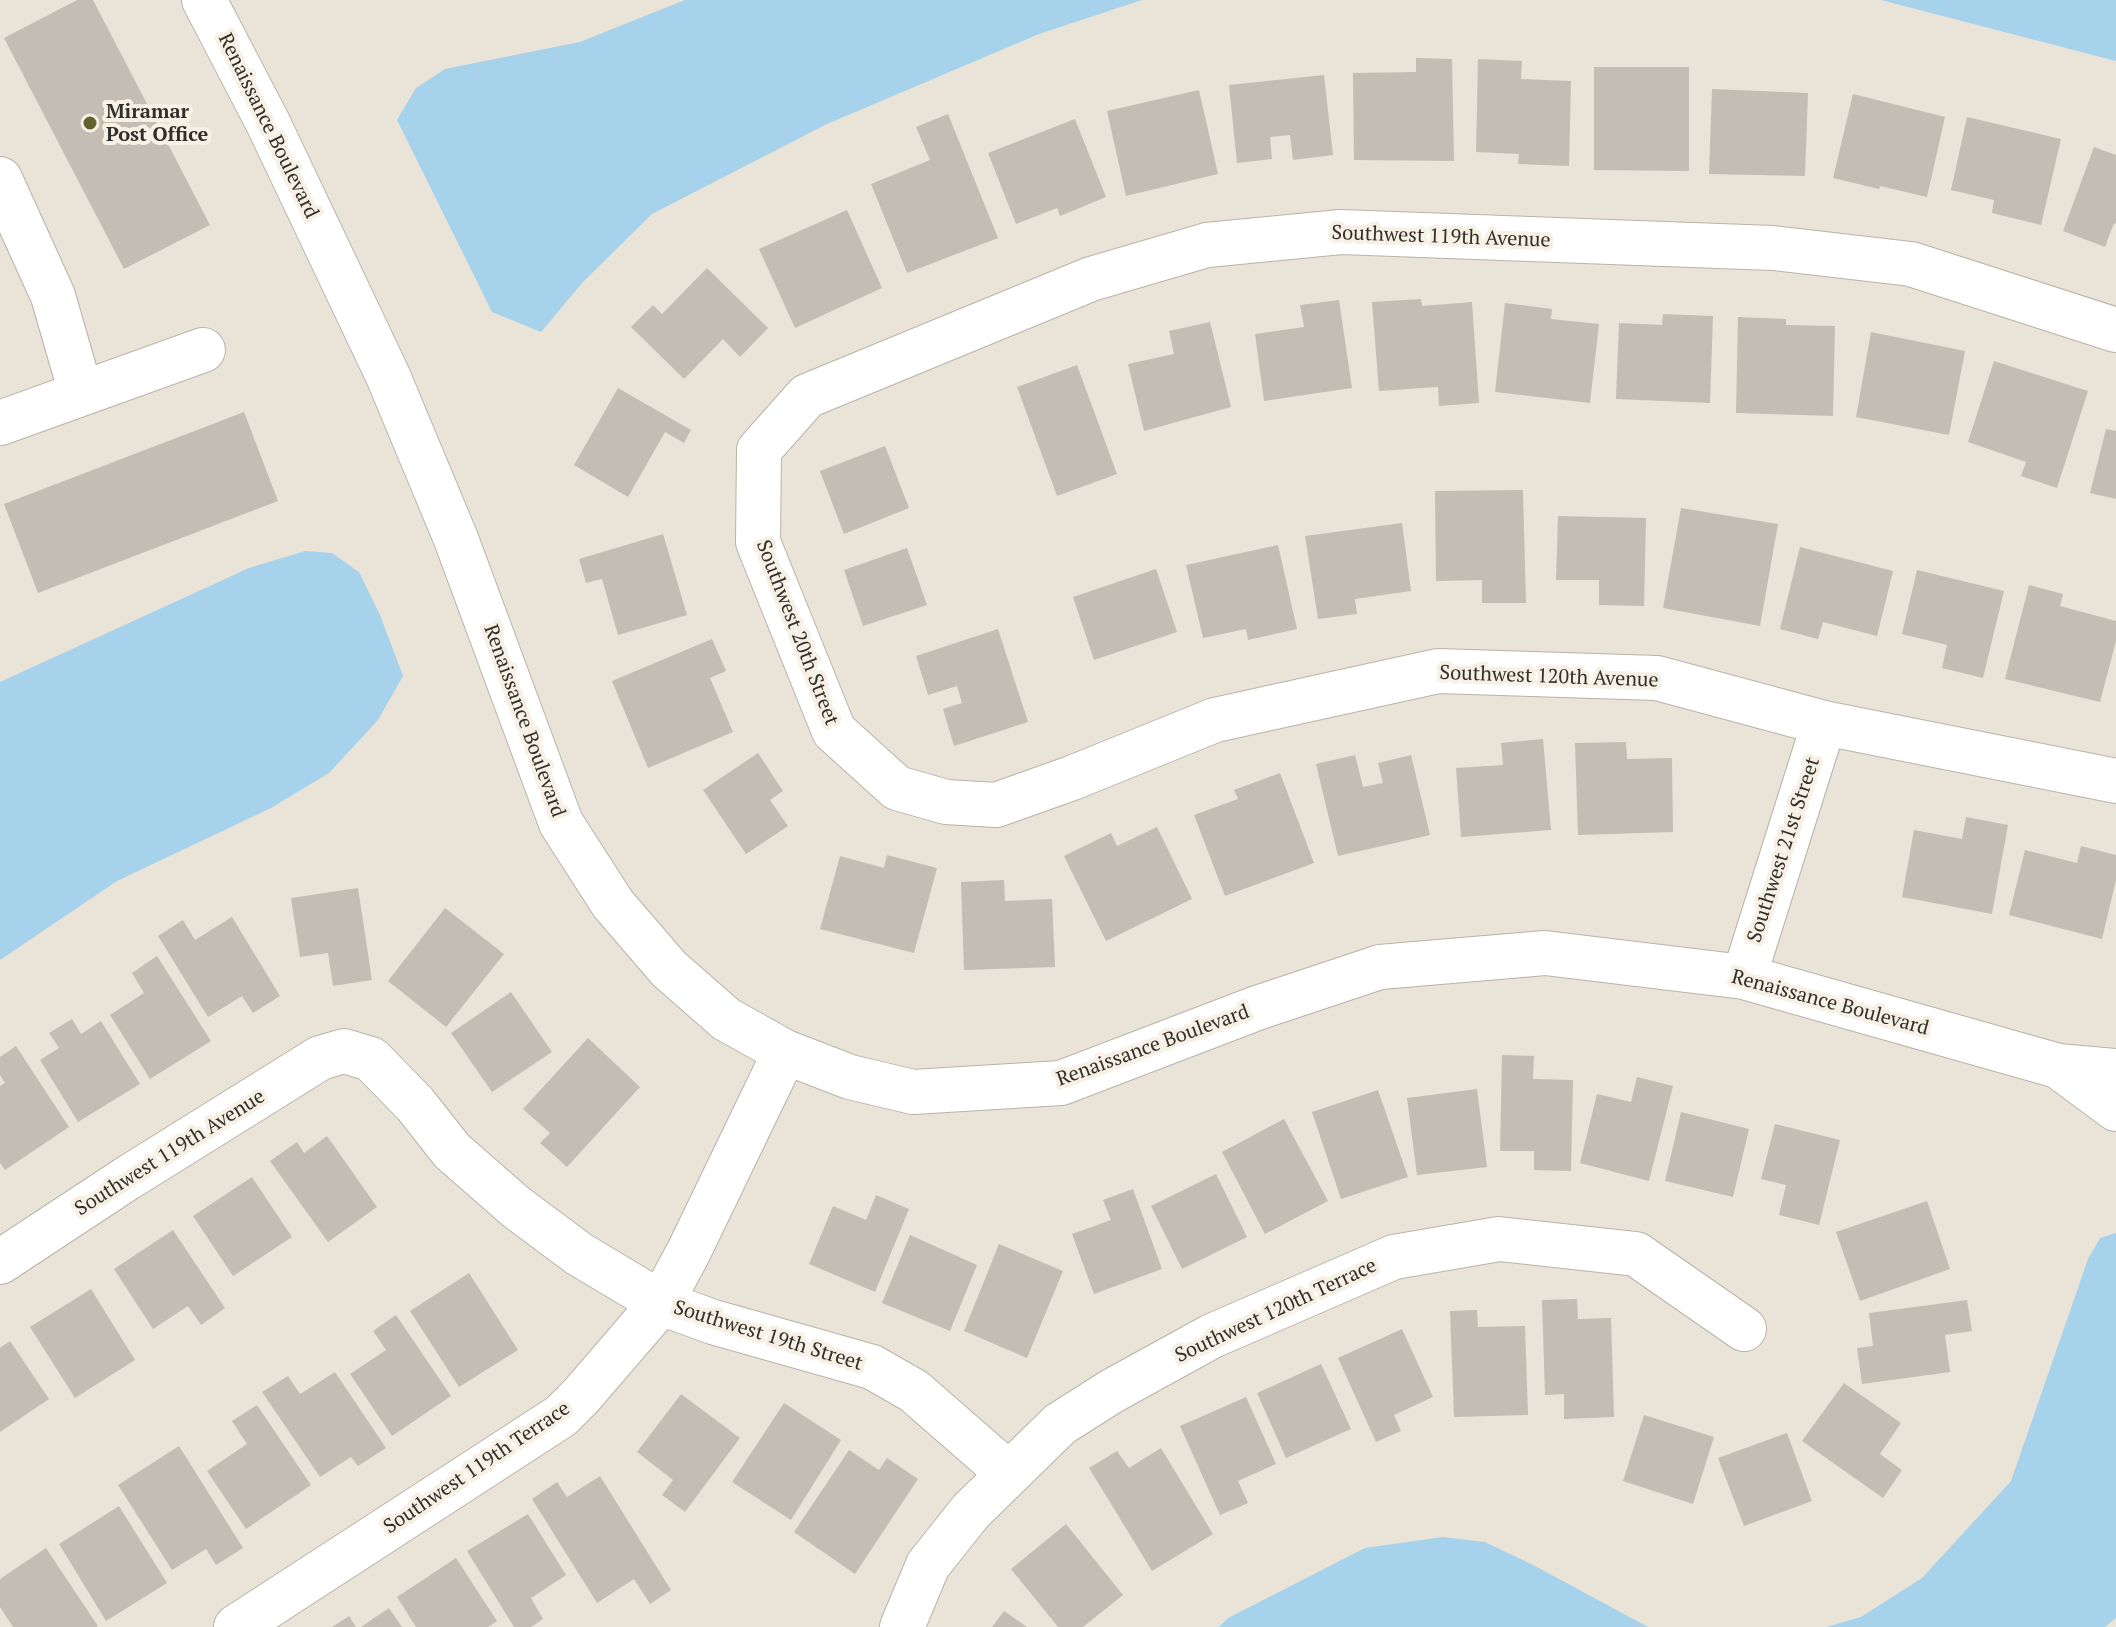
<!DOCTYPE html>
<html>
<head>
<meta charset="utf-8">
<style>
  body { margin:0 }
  canvas { display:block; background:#eae3d8 }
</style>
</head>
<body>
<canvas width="2116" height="1627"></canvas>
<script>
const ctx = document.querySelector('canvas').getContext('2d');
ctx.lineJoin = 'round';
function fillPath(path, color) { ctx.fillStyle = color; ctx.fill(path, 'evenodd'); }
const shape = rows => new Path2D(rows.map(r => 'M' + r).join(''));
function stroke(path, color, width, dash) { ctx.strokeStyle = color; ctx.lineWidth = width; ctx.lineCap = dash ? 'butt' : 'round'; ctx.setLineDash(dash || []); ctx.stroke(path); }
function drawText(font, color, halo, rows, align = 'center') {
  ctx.font = font + ' "PT Serif",serif'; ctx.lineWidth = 8; ctx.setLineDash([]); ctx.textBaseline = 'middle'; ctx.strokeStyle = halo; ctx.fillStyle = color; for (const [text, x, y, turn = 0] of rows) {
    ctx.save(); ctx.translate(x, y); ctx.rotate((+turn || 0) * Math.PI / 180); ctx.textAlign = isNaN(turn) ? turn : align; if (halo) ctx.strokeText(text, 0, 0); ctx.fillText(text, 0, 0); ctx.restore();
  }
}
fillPath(shape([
  [685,0,1142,0,1039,34,827,124,652,214,583,282,541,332,492,312,397,120,416,88,445,69,580,42],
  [1881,0,2116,0,2116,61],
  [305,551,332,553,359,572,380,615,403,676,378,720,329,773,271,808,117,881,0,960,0,682,249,568],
  [2116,1233,2116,1618,2105,1627,1826,1627,1861,1617,1922,1578,2011,1481,2088,1259,2100,1238],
  [1443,1537,1485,1542,1535,1566,1648,1627,1219,1627,1228,1618,1365,1548]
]), '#a7d2eb');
fillPath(shape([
  [77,0,93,0,210,225,124,269,4,38],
  [1416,58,1452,59,1454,161,1354,160,1353,73,1416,72],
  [1478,59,1522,61,1521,79,1571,81,1569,166,1518,164,1519,154,1476,152],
  [1594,67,1689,67,1689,171,1594,170],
  [1324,75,1333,155,1293,160,1290,135,1270,137,1272,159,1237,163,1229,85],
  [1712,89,1808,93,1805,176,1709,174],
  [1199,90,1218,174,1126,196,1107,111],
  [1853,94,1945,117,1927,197,1880,186,1879,189,1833,178],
  [948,114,998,238,907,273,871,184,930,160,916,127],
  [1967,117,2061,139,2041,225,1992,213,1994,200,1951,190],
  [1075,119,1106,197,1060,216,1057,208,1016,224,988,153],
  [2094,147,2116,155,2116,224,2114,223,2105,247,2063,231],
  [847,210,882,288,795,328,759,249],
  [707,268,768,328,740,357,723,339,684,379,631,327,653,305,662,314],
  [1421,299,1422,306,1472,302,1479,403,1439,406,1438,387,1379,391,1372,302],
  [1339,300,1352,388,1264,401,1255,334,1304,327,1300,305],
  [1505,303,1552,309,1551,319,1599,324,1590,403,1495,392],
  [1663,314,1713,316,1710,403,1616,399,1619,323,1662,325],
  [1738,317,1786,319,1786,325,1835,326,1833,416,1736,413],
  [1210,322,1231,407,1144,431,1128,364,1174,354,1169,331],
  [1871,332,1965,351,1949,435,1856,417],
  [1994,361,2088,391,2057,488,2021,476,2026,462,1968,442],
  [1077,365,1117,474,1057,496,1017,387],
  [618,388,691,430,684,443,665,432,628,497,574,465],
  [244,412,278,501,38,593,4,504],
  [2106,429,2116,431,2116,499,2090,493],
  [885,446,909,508,844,534,820,471],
  [1523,490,1526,603,1482,603,1482,580,1436,581,1435,491],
  [1681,508,1778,524,1760,626,1663,608],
  [1558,516,1646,518,1644,606,1599,605,1599,580,1556,580],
  [1402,523,1411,591,1355,599,1357,614,1318,619,1305,536],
  [663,534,687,615,618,635,602,579,586,583,579,559],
  [1278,545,1297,629,1248,640,1246,629,1203,638,1186,565],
  [1800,547,1893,571,1877,636,1823,622,1818,639,1780,629],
  [907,548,927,605,863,626,844,570],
  [1156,569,1177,632,1094,660,1073,597],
  [1917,570,2004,591,1983,678,1942,668,1947,645,1902,634],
  [2029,585,2063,594,2060,606,2116,621,2116,641,2100,702,2005,679],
  [998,629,1028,722,954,746,943,709,962,703,957,686,928,695,916,656],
  [712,639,726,671,710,678,733,732,648,768,612,681],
  [1543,739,1551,830,1461,837,1456,768,1503,765,1501,743],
  [1626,742,1627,759,1672,758,1673,832,1578,835,1575,743],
  [758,753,783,791,770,800,788,826,746,854,703,790],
  [1355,755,1363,787,1383,783,1378,763,1411,755,1430,835,1338,856,1316,764],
  [1280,773,1314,863,1225,896,1194,815,1238,799,1234,790],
  [1966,817,2008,825,1992,914,1902,897,1914,830,1962,839],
  [1157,827,1192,899,1106,941,1064,856,1111,833,1117,846],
  [2081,846,2116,855,2116,880,2102,939,2009,915,2025,850,2077,863],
  [887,855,937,868,914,953,820,929,840,856,884,868],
  [1004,880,1005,901,1052,899,1055,967,964,970,961,882],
  [358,888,372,980,333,986,328,953,300,957,291,898],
  [445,908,504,954,446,1027,388,981],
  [232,917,280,996,253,1013,242,996,208,1017,158,936,183,920,195,940],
  [157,956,211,1041,150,1079,110,1015,144,993,132,973],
  [511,992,552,1052,492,1092,451,1033],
  [72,1019,81,1034,101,1021,140,1084,78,1122,40,1060,59,1048,49,1033],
  [588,1038,640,1087,567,1167,540,1143,550,1133,523,1109],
  [16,1046,69,1127,5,1170,0,1163,0,1086,5,1083,0,1075,0,1057],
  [1502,1055,1534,1056,1533,1079,1573,1080,1571,1171,1534,1170,1534,1151,1500,1151],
  [1637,1077,1673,1086,1649,1181,1580,1163,1597,1094,1631,1102],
  [1477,1089,1487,1167,1417,1175,1407,1098],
  [1378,1090,1408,1177,1341,1199,1312,1112],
  [1681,1112,1749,1129,1733,1197,1665,1181],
  [1284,1119,1328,1201,1265,1234,1222,1152],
  [1775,1124,1840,1140,1819,1225,1779,1215,1786,1185,1761,1179],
  [327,1136,377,1207,328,1242,270,1161,297,1142,304,1153],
  [1216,1174,1247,1237,1182,1269,1151,1206],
  [252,1177,292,1237,233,1276,193,1216],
  [1133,1189,1162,1269,1094,1294,1072,1234,1111,1220,1103,1200],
  [876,1195,909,1209,875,1292,809,1264,833,1206,866,1220],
  [1927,1201,1950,1269,1860,1301,1836,1232],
  [173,1230,225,1308,201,1325,188,1306,153,1329,114,1269],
  [910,1235,977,1265,950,1331,882,1303],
  [999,1244,1063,1271,1027,1358,964,1331],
  [469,1273,518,1350,459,1387,410,1311],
  [91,1289,135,1360,75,1398,30,1327],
  [1577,1299,1578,1319,1611,1318,1614,1417,1564,1419,1564,1394,1545,1395,1542,1300],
  [1967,1300,1972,1331,1945,1335,1950,1372,1862,1384,1857,1348,1873,1346,1869,1313],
  [1477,1310,1478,1327,1525,1326,1528,1415,1454,1417,1450,1311],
  [396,1315,451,1396,392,1436,350,1374,386,1350,373,1331],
  [1402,1329,1433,1397,1394,1415,1401,1431,1376,1442,1338,1358],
  [10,1341,49,1399,0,1432,0,1348],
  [1321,1364,1351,1429,1286,1458,1257,1393],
  [335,1372,386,1448,358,1466,351,1457,320,1477,262,1392,288,1376,300,1394],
  [1844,1383,1901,1423,1880,1454,1902,1470,1883,1498,1802,1441],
  [681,1394,740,1438,685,1512,662,1495,673,1480,637,1452],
  [1246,1397,1276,1464,1238,1481,1248,1503,1220,1515,1180,1426],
  [784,1403,841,1440,791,1520,732,1482],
  [257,1405,311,1485,246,1529,207,1471,247,1444,232,1421],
  [1644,1415,1714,1437,1693,1504,1623,1481],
  [1787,1433,1812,1501,1744,1526,1718,1458],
  [179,1446,243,1548,216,1565,206,1549,172,1570,118,1485],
  [1161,1448,1213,1534,1152,1571,1089,1468,1117,1451,1129,1468],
  [849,1450,879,1470,887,1458,918,1479,855,1574,794,1532],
  [600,1476,671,1590,650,1604,634,1579,597,1603,532,1499,557,1482,567,1497],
  [119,1506,167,1583,106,1621,59,1544],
  [528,1514,566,1575,531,1598,543,1619,531,1627,514,1627,467,1551],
  [1066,1524,1123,1595,1083,1627,1058,1627,1011,1569],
  [46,1548,98,1626,96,1627,13,1627,0,1607,0,1579],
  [456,1558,497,1621,488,1627,416,1627,397,1597],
  [389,1608,402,1627,361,1627],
  [1004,1611,1027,1627,992,1627],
  [349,1616,356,1627,332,1627]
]), '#c4bdb3');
const minor = shape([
  [204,0,268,123,388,376,456,539,561,823,613,904,669,969,726,1019,785,1052,850,1077,913,1092,1061,1083,1257,1008,1380,967,1545,953,1744,977,2058,1066,2116,1071],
  [0,179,53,296,81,393],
  [2116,330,1911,264,1773,248,1341,232,1207,245,1091,279,807,396,759,450,758,542,834,731,897,788,946,802,996,805,1072,778,1215,720,1438,671,1657,678,1824,723,2116,781],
  [0,423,203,350],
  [1744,977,1824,723],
  [2058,1066,2116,1109],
  [0,1262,126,1179,320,1058,344,1051,371,1059,415,1104,452,1151,516,1207,579,1254,661,1303,713,1322,872,1367,914,1391,1008,1473],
  [236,1627,561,1416,581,1396,661,1303,689,1251,785,1052],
  [902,1627,928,1565,971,1511,1060,1424,1112,1391,1212,1336,1394,1257,1499,1239,1636,1254,1744,1329]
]);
stroke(minor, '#b9b3a8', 46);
stroke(minor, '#fff', 44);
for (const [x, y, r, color] of [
  [90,123,8,"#63622f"]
]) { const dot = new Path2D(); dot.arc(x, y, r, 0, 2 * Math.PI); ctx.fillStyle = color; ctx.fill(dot); stroke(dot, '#f7f1e5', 3); }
drawText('bold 20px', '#322f2b', '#f7f1e5', [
  ["Miramar",106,112],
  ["Post Office",106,135]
], 'left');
drawText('20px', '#322f2b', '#f7f1e5', [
  ["Renaissance Boulevard",268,126,64],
  ["Southwest 119th Avenue",1441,237,2],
  ["Southwest 20th Street",797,633,69],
  ["Southwest 120th Avenue",1549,677,2],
  ["Renaissance Boulevard",524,721,70],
  ["Southwest 21st Street",1784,850,-72],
  ["Renaissance Boulevard",1830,1003,15],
  ["Renaissance Boulevard",1153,1046,-20],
  ["Southwest 119th Avenue",170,1153,-32],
  ["Southwest 120th Terrace",1276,1311,-25],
  ["Southwest 19th Street",768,1336,17],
  ["Southwest 119th Terrace",477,1468,-34]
]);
</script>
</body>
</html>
